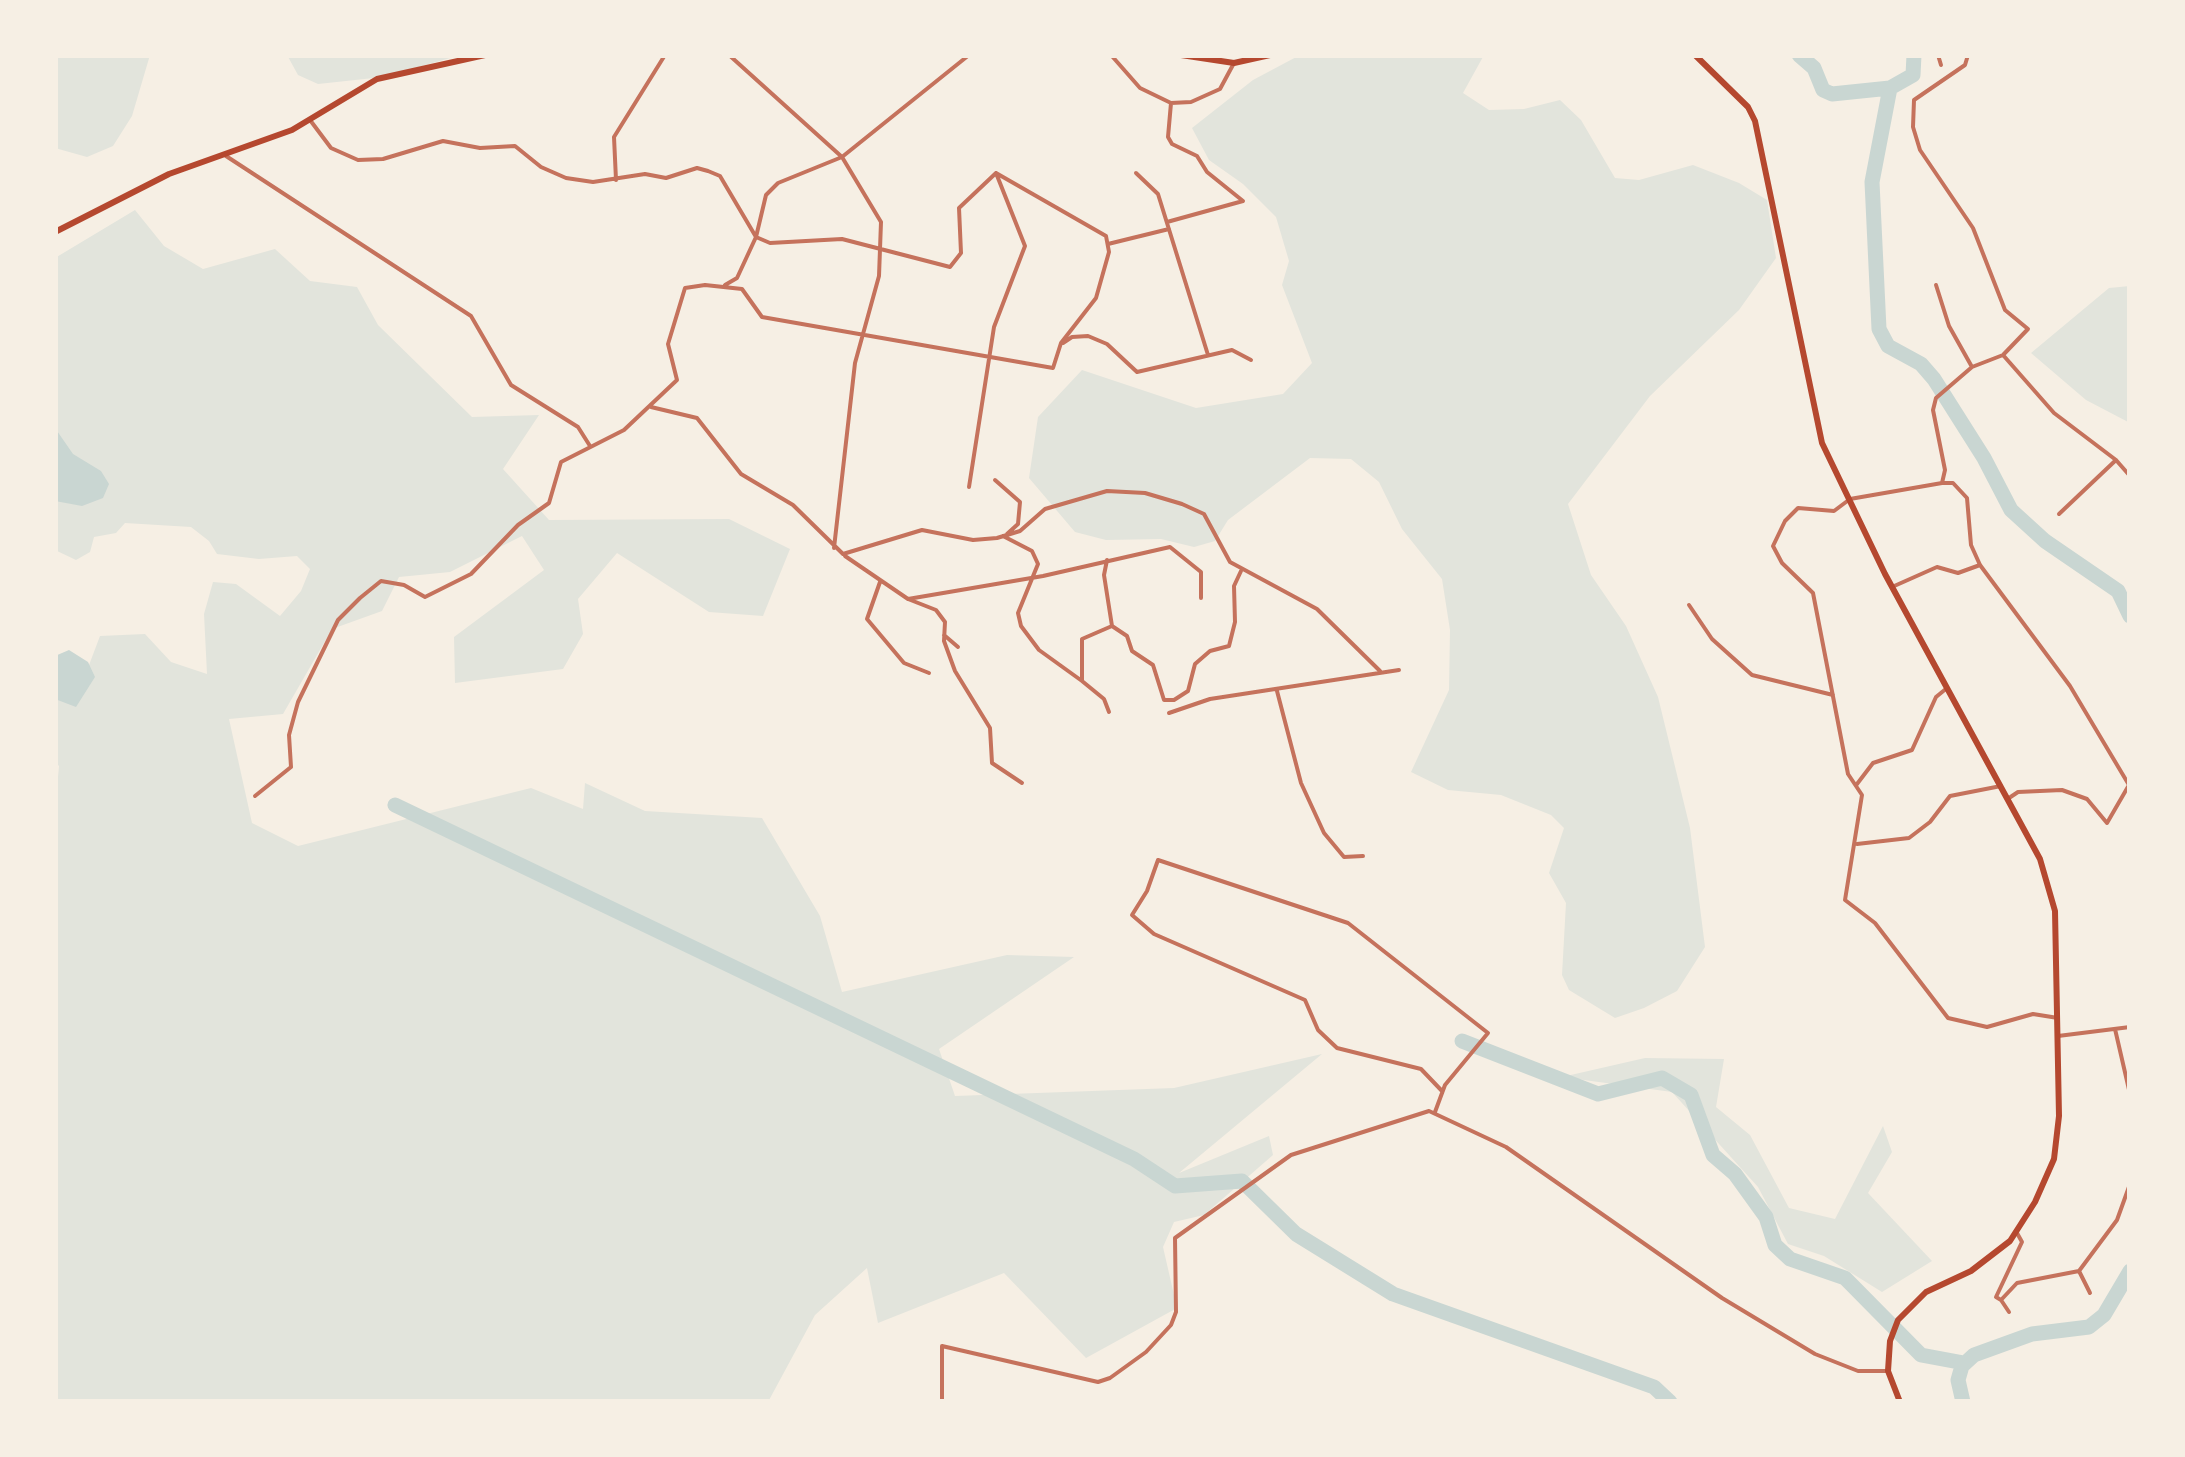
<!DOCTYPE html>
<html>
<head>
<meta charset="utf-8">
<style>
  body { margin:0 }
  #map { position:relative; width:2185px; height:1457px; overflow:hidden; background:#f6efe4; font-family:Overpass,sans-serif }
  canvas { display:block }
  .frame { position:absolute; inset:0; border:58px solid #f6efe4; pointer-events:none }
</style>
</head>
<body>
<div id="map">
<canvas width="2185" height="1457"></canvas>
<div class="frame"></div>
</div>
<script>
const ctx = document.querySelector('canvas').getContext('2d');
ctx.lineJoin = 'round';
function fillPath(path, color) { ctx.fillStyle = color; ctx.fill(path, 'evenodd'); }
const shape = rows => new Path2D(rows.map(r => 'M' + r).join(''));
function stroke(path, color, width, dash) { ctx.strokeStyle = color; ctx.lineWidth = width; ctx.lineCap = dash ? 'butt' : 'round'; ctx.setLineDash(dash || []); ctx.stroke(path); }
fillPath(shape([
  [55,55,150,55,132,116,113,146,87,157,55,148],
  [287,55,461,55,383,77,318,84,298,75],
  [1300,55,1484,55,1463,93,1489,110,1524,109,1560,100,1581,120,1615,178,1639,180,1693,165,1739,183,1767,200,1776,258,1739,310,1650,396,1568,504,1591,575,1626,626,1658,697,1690,828,1705,947,1677,991,1644,1008,1615,1018,1569,990,1562,975,1566,903,1549,873,1564,828,1551,815,1501,795,1448,790,1411,772,1449,690,1450,630,1442,579,1402,529,1379,482,1351,459,1310,458,1228,520,1215,541,1194,547,1161,539,1106,540,1075,532,1029,478,1038,417,1082,370,1196,408,1283,394,1312,363,1282,285,1289,261,1276,217,1243,184,1209,160,1192,128,1253,80],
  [135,210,164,246,203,269,275,249,310,281,357,287,378,325,472,417,539,415,503,469,549,520,729,519,790,549,763,616,709,612,617,553,578,599,583,634,563,669,455,683,454,637,544,570,522,536,450,572,399,577,382,611,332,629,283,714,229,719,252,823,298,846,531,788,583,809,585,783,645,811,762,818,820,916,842,992,1007,955,1074,957,939,1049,955,1096,1174,1088,1322,1054,1179,1173,1269,1136,1273,1155,1204,1215,1174,1222,1163,1247,1177,1308,1086,1358,1004,1273,878,1323,867,1268,815,1315,768,1402,55,1402,55,808,59,766,55,762,55,688,86,673,100,636,145,634,171,662,207,674,204,614,213,582,236,584,280,616,301,591,310,569,297,556,259,559,217,554,209,541,191,527,125,523,116,533,94,537,90,552,76,560,55,550,55,258],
  [2130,286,2130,423,2086,400,2031,353,2109,288],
  [1645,1058,1724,1059,1716,1107,1750,1135,1789,1208,1835,1219,1883,1126,1892,1152,1868,1193,1932,1261,1882,1292,1824,1256,1788,1244,1758,1187,1672,1092,1562,1077]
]), '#e2e4dc');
fillPath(shape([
  [55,428,73,454,101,471,109,484,103,498,82,506,55,501],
  [69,650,88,662,95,677,76,707,55,699,55,656]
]), '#c9d6d2');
stroke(shape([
  [1799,55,1814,68,1823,90,1832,94,1890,88],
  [1914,55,1913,75,1890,88,1872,182,1879,329,1888,346,1921,364,1934,379,1984,458,2011,510,2045,541,2118,591,2130,616],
  [395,805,1134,1159,1175,1186,1242,1181,1296,1234,1393,1294,1654,1387,1670,1402],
  [1462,1041,1598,1094,1662,1078,1691,1095,1713,1155,1735,1174,1766,1217,1775,1245,1790,1259,1845,1278,1921,1355,1964,1363],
  [1963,1402,1958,1380,1962,1366,1974,1355,2032,1334,2089,1327,2104,1315,2130,1271]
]), '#c9d6d2', 15);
stroke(shape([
  [729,55,842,157,881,222,879,276,855,363,834,548],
  [1111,55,1140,88,1171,103,1191,102,1220,89,1234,63],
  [1938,55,1941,65],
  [1968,55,1965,65,1914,100,1913,127,1920,150,1973,228,2005,310,2028,329,2003,355,1972,367,1936,398,1933,410,1945,470,1942,483,1850,499,1834,511,1798,508,1785,521,1773,546,1782,563,1813,593,1848,774,1862,795,1845,900,1875,923,1948,1018,1987,1027,2033,1014,2058,1018],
  [1171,103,1168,137,1172,144,1197,156,1207,172,1243,201],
  [310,120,331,148,358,160,383,159,443,141,480,148,515,146,541,167,566,178,593,182,645,174,666,178,697,168,708,171,720,176,756,237,770,243,842,239,950,267,961,253,959,208,996,173],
  [226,156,471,316,511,385,578,427,590,446],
  [1136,173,1158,194,1208,355],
  [616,180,614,137,665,55],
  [1167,222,1243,201],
  [1108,244,1169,229],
  [725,285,737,278,756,237,766,195,778,183,842,157,969,55],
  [1936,285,1949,326,1972,367],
  [1063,343,1072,337,1088,336,1107,344,1137,372,1232,350,1251,360],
  [2003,355,2054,413,2116,460,2130,476],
  [651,407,697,418,741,474,793,505,843,554,922,530,973,540,997,538,1020,531,1045,509,1107,491,1145,493,1182,504,1204,514,1230,562,1317,609,1380,671],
  [995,480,1020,502,1018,524,1007,534],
  [1942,483,1953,483,1967,498,1971,545,1980,565,2070,686,2129,785,2107,823,2087,799,2062,790,2018,792,2009,798],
  [969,487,994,327,1025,246,996,173],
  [2059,514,2116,460],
  [1003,536,1032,551,1038,564,1018,613,1021,626,1039,650,1082,681,1082,639,1112,626,1104,575,1107,560],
  [845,556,908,599,1043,576,1170,547,1201,572,1201,598],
  [880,582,867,619,904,663,929,673],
  [1892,587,1937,567,1958,573,1980,565],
  [908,599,936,610,945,622,944,641,955,671,990,728,992,763,1022,783],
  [1689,605,1712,639,1752,675,1833,695],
  [1112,626,1127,636,1132,651,1153,665,1164,700,1174,700,1188,691,1195,664,1210,651,1229,646,1235,622,1234,586,1241,571],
  [944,635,958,647],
  [1082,681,1104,699,1109,712],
  [1277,691,1301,783,1324,833,1344,857,1363,856],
  [1169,713,1210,699,1399,670],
  [1857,784,1873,763,1912,750,1936,697,1947,688],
  [255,796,291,767,289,735,298,702,338,620,360,598,381,581,404,585,425,597,471,574,518,525,549,503,561,462,624,430,677,380,668,344,685,288,705,285,742,289,762,317,1053,368,1061,343,1096,298,1109,252,1106,236,996,173],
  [1857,844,1909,838,1930,822,1950,796,2001,786],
  [2115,1029,2130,1094],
  [2058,1036,2130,1027],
  [1435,1112,1445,1085,1488,1033,1348,923,1158,860,1147,891,1132,915,1154,934,1305,1000,1318,1030,1337,1048,1421,1069,1442,1091],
  [2017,1233,2022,1242,1996,1297,2001,1300,2017,1283,2079,1271,2117,1220,2130,1184],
  [2079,1271,2090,1293],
  [2001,1300,2009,1312],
  [942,1402,942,1346,1098,1382,1110,1378,1146,1352,1171,1325,1176,1312,1175,1238,1291,1155,1429,1111,1506,1147,1722,1298,1815,1354,1858,1371,1888,1371]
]), '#c5725c', 4);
stroke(shape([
  [1181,55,1234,63,1270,55],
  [1695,55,1748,107,1755,121,1822,443,1885,574,2040,859,2055,911,2059,1116,2054,1159,2035,1202,2010,1241,1971,1271,1926,1292,1898,1320,1890,1341,1888,1371,1900,1402],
  [55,232,169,174,292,130,377,79,485,55]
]), '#b5482f', 6);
</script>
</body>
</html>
